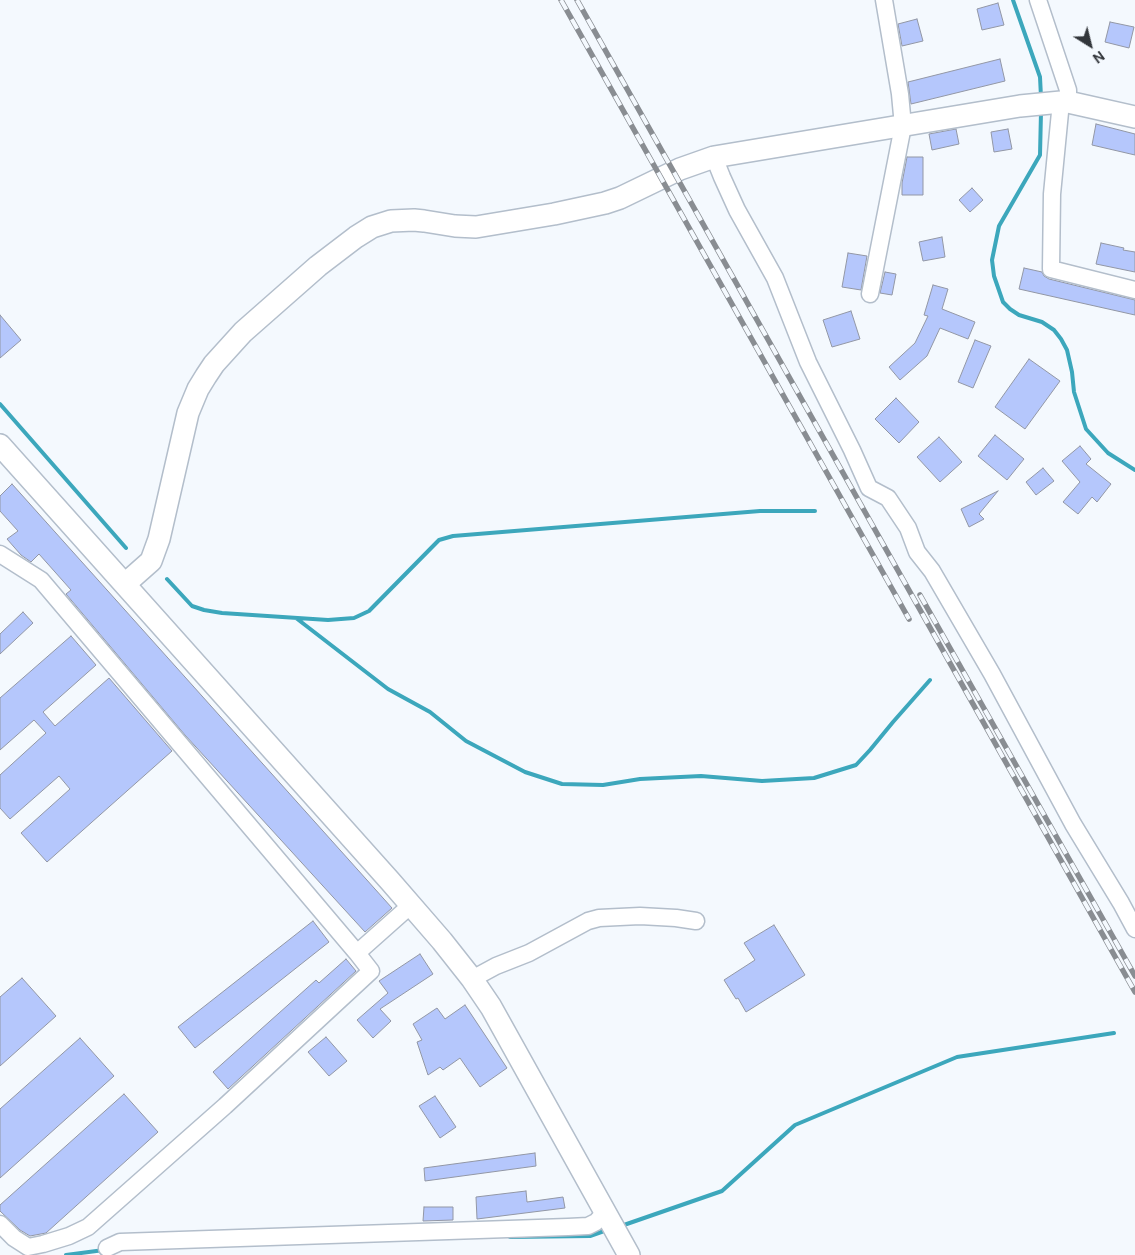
<!DOCTYPE html>
<html>
<head>
<meta charset="utf-8">
<style>
  body { margin:0 }
  #map { position:relative; width:1135px; height:1255px; overflow:hidden; background:#f4f9fe; font-family:"DM Sans",sans-serif }
  canvas { display:block }
  .north { position:absolute; left:1065px; top:20px; width:50px; height:50px; -webkit-text-stroke:4px #f4f9fe; paint-order:stroke; rotate:144deg; font-size:14px; font-weight:700; line-height:20px; text-align:center; color:#32363b }
  .north::after { content:''; display:block; margin:auto; width:18px; height:22px; background:#32363b; clip-path:polygon(50% 0,100% 100%,50% 72%,0 100%) }
</style>
</head>
<body>
<div id="map">
<canvas width="1135" height="1255"></canvas>
<div class="north">N</div>
</div>
<script>
const ctx = document.querySelector('canvas').getContext('2d');
ctx.lineJoin = 'round';
const shape = rows => new Path2D(rows.map(r => 'M' + r).join(''));
function stroke(path, color, width, dash) { ctx.strokeStyle = color; ctx.lineWidth = width; ctx.lineCap = dash ? 'butt' : 'round'; ctx.setLineDash(dash || []); ctx.stroke(path); }
function fillPath(path, color) { ctx.fillStyle = color; ctx.fill(path, 'evenodd'); }
stroke(shape([
  [1013,0,1040,77,1041,97],
  [1041,112,1040,155,999,226,992,260,994,276,1003,302,1010,309,1019,315,1042,322,1054,330,1061,339,1067,350,1072,372,1074,392,1086,429,1108,453,1135,470],
  [0,404,126,548],
  [167,579,192,606,204,610,222,613,328,620,354,618,369,611,439,540,453,536,760,511,815,511],
  [296,618,388,689,430,712,466,741,525,772,562,784,603,785,640,779,701,776,762,781,814,778,856,765,870,750,893,722,930,680],
  [621,1226,722,1191,795,1125,957,1057,1114,1033],
  [510,1237,590,1236,607,1230],
  [66,1255,104,1250]
]), '#3ca7bc', 4);
const building = shape([
  [998,3,1004,25,982,30,977,9,998,3],
  [917,19,923,41,902,46,898,24,917,19],
  [1110,22,1134,27,1129,48,1105,42,1110,22],
  [1000,59,1005,81,911,104,908,82,1000,59],
  [1096,124,1135,134,1135,155,1092,145,1096,124],
  [956,129,959,144,932,150,929,134,956,129],
  [1008,129,1012,149,994,152,991,132,1008,129],
  [907,157,923,157,923,195,902,195,902,183,907,157],
  [972,188,983,200,970,212,959,200,972,188],
  [942,237,945,257,923,261,919,242,942,237],
  [1101,243,1124,248,1123,250,1135,252,1135,272,1096,264,1101,243],
  [848,253,867,256,861,290,842,287,848,253],
  [1024,268,1042,272,1044,276,1049,279,1135,300,1135,315,1019,289,1024,268],
  [885,272,896,274,892,295,880,293,885,272],
  [933,285,948,289,942,309,975,322,968,339,940,328,927,356,900,380,889,367,915,343,928,316,924,315,933,285],
  [851,311,860,339,832,347,823,320,851,311],
  [0,315,21,340,0,358,0,315],
  [975,340,991,346,973,388,958,382,975,340],
  [1029,359,1060,381,1025,429,995,407,1029,359],
  [896,398,919,422,899,443,875,419,896,398],
  [995,435,1024,459,1007,480,978,456,995,435],
  [939,437,962,462,940,482,917,457,939,437],
  [1080,446,1091,459,1086,464,1111,484,1097,502,1092,497,1078,514,1063,502,1080,482,1062,461,1080,446],
  [1043,468,1054,481,1036,495,1026,482,1043,468],
  [12,484,392,908,365,932,185,735,66,594,71,590,39,554,31,562,21,555,7,539,18,531,0,511,0,496,12,484],
  [998,491,979,514,984,519,969,527,961,509,998,491],
  [23,612,33,623,0,654,0,634,23,612],
  [71,636,96,665,43,712,55,726,109,678,172,751,47,862,21,833,70,789,59,776,10,819,0,808,0,775,46,733,34,720,0,750,0,698,71,636],
  [313,921,329,942,195,1048,178,1027,313,921],
  [774,925,805,975,746,1012,738,998,736,999,724,980,755,960,744,943,774,925],
  [420,954,433,974,380,1009,391,1021,373,1038,357,1020,388,993,379,981,420,954],
  [346,959,356,971,228,1089,213,1072,316,980,319,983,346,959],
  [22,978,56,1016,0,1066,0,997,22,978],
  [465,1005,507,1068,480,1087,460,1058,443,1070,440,1067,428,1075,417,1042,422,1040,413,1024,437,1008,445,1019,465,1005],
  [326,1037,347,1061,329,1076,308,1052,326,1037],
  [80,1038,114,1076,0,1178,0,1109,80,1038],
  [124,1094,158,1132,46,1233,30,1236,20,1230,0,1211,0,1205,124,1094],
  [435,1096,456,1127,440,1138,419,1106,435,1096],
  [535,1153,536,1166,425,1181,424,1168,535,1153],
  [526,1191,527,1202,563,1197,565,1208,477,1219,476,1197,526,1191],
  [424,1207,453,1207,453,1220,423,1221,424,1207]
]);
fillPath(building, '#b5c7fc');
stroke(building, '#9297a5', 1);
const minor = shape([
  [1038,0,1068,90,1068,102],
  [1061,102,1052,194,1051,269,1135,290],
  [714,157,722,177,737,210,775,278,808,362,852,450,869,488,888,498,908,528,917,552,932,571,992,674,1073,824,1121,903,1135,929],
  [870,294,903,126,900,94,884,0],
  [0,554,41,580,357,953,371,971,225,1106,88,1227,69,1236,43,1244,28,1247,14,1238,0,1224],
  [357,953,411,905],
  [472,979,496,966,529,953,588,921,599,918,640,916,676,918,696,921],
  [107,1248,120,1242,568,1227,588,1226,596,1222,605,1212]
]);
const major = shape([
  [0,445,390,881,442,941,472,979,491,1007,629,1255],
  [125,584,151,561,159,539,188,413,198,389,206,376,214,364,243,332,318,266,356,237,372,227,391,221,414,220,424,221,455,226,476,227,554,214,605,203,620,198,680,169,714,157,1020,106,1061,102,1068,102,1135,117]
]);
stroke(minor, '#b3becb', 19);
stroke(major, '#b3becb', 24);
stroke(minor, '#fff', 16);
stroke(major, '#fff', 21);
const rail = shape([
  [561,0,909,619],
  [577,0,1135,992],
  [920,595,1135,976]
]);
stroke(rail, '#898d92', 5.5);
stroke(rail, '#f4f9fe', 4, [11]);
</script>
</body>
</html>
